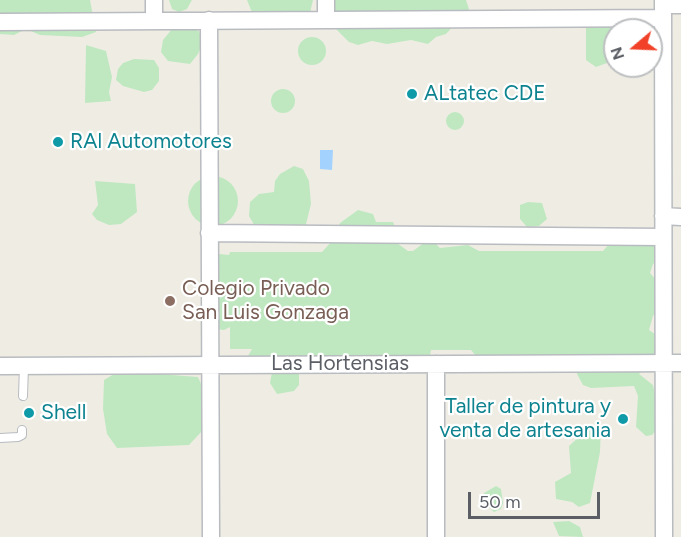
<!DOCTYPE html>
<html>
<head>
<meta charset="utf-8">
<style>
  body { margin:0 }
  #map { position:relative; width:681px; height:537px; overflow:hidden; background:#efede3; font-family:Figtree,sans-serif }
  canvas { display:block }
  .north { position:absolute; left:603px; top:18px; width:60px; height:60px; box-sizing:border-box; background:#fff; border:2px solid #bdbfc1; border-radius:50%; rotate:251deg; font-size:16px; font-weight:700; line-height:24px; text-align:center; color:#5b5f65 }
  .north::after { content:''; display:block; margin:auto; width:21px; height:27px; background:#f14128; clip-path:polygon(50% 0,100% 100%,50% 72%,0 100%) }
  .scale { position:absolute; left:468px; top:492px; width:132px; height:27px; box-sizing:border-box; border:3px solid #5b5f65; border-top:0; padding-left:8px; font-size:18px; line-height:21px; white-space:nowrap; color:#5b5f65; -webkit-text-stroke:4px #fff; paint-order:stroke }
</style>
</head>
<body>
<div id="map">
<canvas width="681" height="537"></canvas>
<div class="north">N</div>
<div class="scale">50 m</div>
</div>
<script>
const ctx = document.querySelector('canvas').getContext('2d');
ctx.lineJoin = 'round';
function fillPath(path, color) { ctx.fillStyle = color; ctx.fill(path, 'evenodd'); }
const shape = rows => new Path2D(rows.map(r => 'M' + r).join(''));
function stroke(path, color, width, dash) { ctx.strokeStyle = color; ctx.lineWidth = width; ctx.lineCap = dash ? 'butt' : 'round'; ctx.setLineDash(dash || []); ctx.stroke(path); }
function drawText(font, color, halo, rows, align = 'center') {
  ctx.font = font + ' Figtree,sans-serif'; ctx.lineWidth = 4.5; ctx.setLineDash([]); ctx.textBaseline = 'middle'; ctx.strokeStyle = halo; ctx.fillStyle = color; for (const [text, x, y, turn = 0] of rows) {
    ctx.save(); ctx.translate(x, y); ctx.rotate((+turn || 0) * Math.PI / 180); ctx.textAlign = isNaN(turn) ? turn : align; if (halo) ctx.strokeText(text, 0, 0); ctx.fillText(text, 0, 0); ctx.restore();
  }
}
fillPath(shape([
  [0,0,90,0,96,32,82,37,40,35,26,29,14,35,0,34],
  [169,0,192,0,187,9,179,12,172,9],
  [247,0,313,0,310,13,253,15],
  [321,0,466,0,469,9,446,34,436,37,428,44,411,40,387,44,372,41,358,45,349,42,337,30],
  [659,22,659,53,651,55,651,30,627,30,633,23],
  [621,23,626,27,625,30,615,30,615,60,596,67,586,60,586,25],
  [185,26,199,31,203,42,198,54,190,64,168,61,161,52,163,40,172,29],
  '298 51a14 14 0 1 1 28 0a14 14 0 1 1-28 0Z',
  [86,45,106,51,112,77,109,92,111,101,85,103],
  [134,59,154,60,159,68,159,81,152,90,144,92,123,86,116,80,118,69,123,63],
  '271 101a12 12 0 1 1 24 0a12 12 0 1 1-24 0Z',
  '446 121a9 9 0 1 1 18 0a9 9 0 1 1-18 0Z',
  [294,166,303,169,309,181,311,204,305,228,261,237,249,216,250,202,259,194,274,192,275,181,280,174],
  '188 201a25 25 0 1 1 50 0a25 25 0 1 1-50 0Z',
  [95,181,135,184,137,212,121,224,109,225,97,220,92,214,98,205],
  [528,202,542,203,547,219,539,226,527,227,520,219,520,205],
  [358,210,373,214,376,222,393,222,397,232,394,241,408,251,413,251,425,242,434,242,440,248,468,245,479,251,603,251,609,244,660,245,658,260,653,264,650,273,659,283,659,307,653,316,649,330,658,336,661,355,639,374,653,385,659,413,659,427,652,435,646,436,636,427,638,396,634,386,591,388,583,385,577,374,577,367,476,356,471,350,431,350,429,361,299,371,299,385,294,391,277,394,270,383,272,372,250,360,248,356,252,349,230,349,230,327,224,330,217,329,214,258,220,254,229,255,230,252,322,252,332,241,340,223],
  [119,371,198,377,205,393,203,430,189,445,117,448,107,434,103,409,104,380],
  [601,424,600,452,590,503,579,507,572,502,556,499,555,482,571,473,569,446,580,436],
  [496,486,501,489,503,503,501,509,494,512,483,502,484,493],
  [569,521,580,527,583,537,559,536,553,522]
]), '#bfe8c1');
fillPath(shape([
  [320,150,333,150,332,170,320,169]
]), '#a3d2ff');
const lane = shape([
  [23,396,24,366],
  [0,438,18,437,22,435,22,430]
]);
const street = shape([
  [154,0,154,21],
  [326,0,326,19],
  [663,0,664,537],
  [663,5,681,5],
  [209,20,211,537],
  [0,22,663,18],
  [663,216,681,217],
  [209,233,663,237],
  [436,364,436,537],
  [0,366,681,363]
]);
stroke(lane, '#b8bbc0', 10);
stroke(street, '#b8bbc0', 19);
stroke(lane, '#fff', 8);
stroke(street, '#fff', 16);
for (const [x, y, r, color] of [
  [412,94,6,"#0f9aa8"],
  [58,142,6,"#0f9aa8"],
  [170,301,6,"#8d6e63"],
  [29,413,6,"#0f9aa8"],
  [623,419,6,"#0f9aa8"]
]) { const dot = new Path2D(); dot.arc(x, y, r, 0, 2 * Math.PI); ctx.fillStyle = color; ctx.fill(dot); stroke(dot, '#fff', 2); }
drawText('21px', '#0d838f', '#fff', [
  ["ALtatec CDE",424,94],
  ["RAl Automotores",70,142],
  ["Taller de pintura y",611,407,"right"],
  ["venta de artesania",611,431,"right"],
  ["Shell",41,413]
], 'left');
drawText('21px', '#785e54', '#fff', [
  ["Colegio Privado",182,289],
  ["San Luis Gonzaga",182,313]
], 'left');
drawText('21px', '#5b5f65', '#fff', [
  ["Las Hortensias",340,364]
]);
</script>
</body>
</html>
